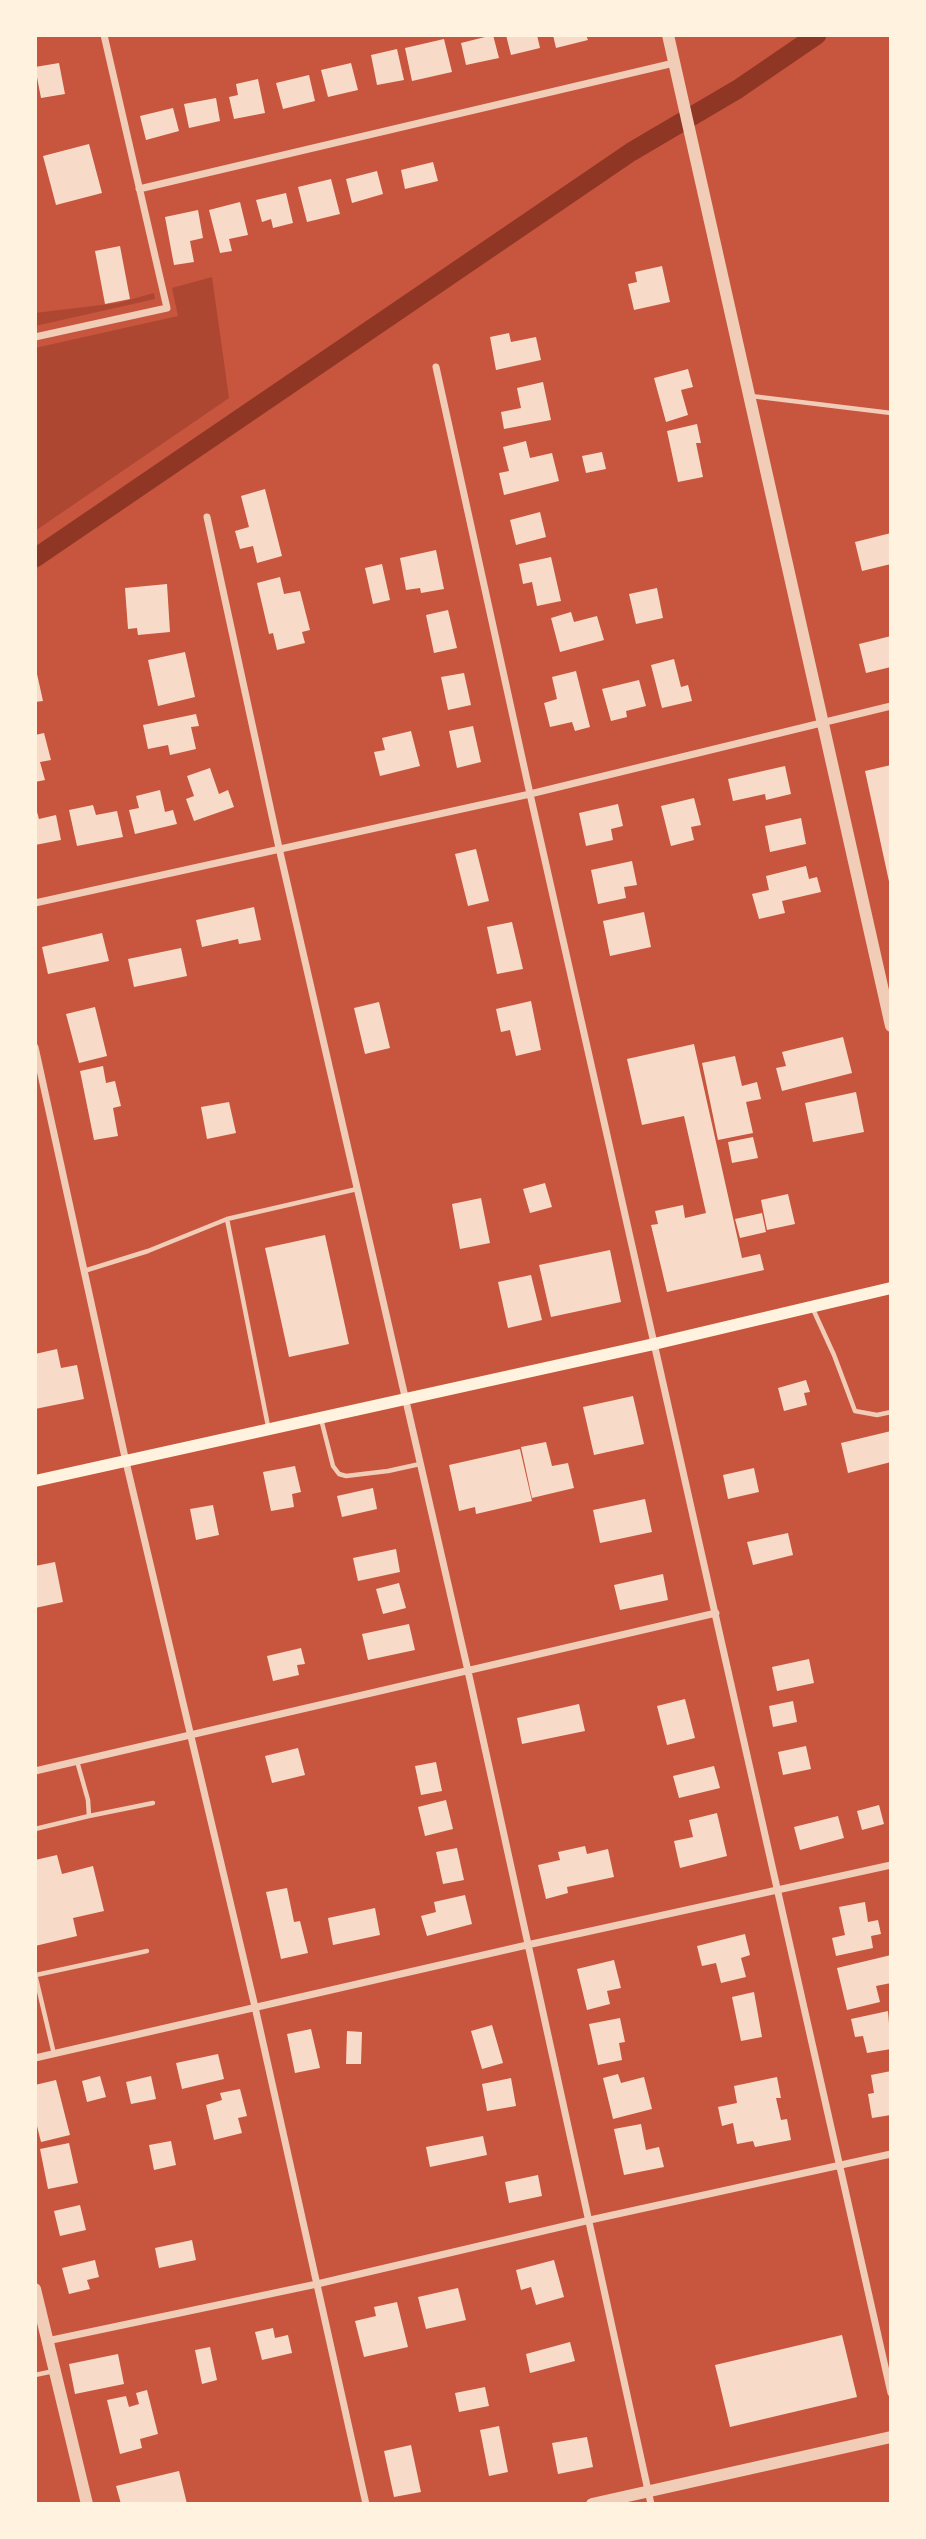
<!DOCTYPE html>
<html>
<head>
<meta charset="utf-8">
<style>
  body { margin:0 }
  #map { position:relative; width:926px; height:2539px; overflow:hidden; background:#c8553d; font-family:Ubuntu,sans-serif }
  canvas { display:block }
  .frame { position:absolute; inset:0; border:37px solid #fff3e0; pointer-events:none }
</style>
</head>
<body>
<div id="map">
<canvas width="926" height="2539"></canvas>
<div class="frame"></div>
</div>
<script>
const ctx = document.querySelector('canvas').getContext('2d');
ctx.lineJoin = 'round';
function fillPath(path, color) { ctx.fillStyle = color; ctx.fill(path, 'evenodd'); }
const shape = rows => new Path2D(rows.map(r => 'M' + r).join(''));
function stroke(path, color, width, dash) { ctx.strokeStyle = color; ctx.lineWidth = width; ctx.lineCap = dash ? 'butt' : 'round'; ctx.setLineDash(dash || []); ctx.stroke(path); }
fillPath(shape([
  [212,277,229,398,35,531,35,348,178,316,172,288],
  [154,293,155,299,35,326,35,313,118,303]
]), '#ae4732');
stroke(shape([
  [35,558,631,152,738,89,817,35]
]), '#8f3625', 19);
fillPath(shape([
  [493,35,499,58,466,65,461,43],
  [506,35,537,35,540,48,511,55],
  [553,35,586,35,588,40,556,48],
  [444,39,452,72,412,81,405,48],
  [397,49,404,80,377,85,371,55],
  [59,63,65,94,41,98,35,67],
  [351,63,358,90,328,97,321,70],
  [309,75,315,101,283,109,276,83],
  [258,79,265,113,234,119,229,97,238,95,236,84],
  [216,98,220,121,189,128,184,104],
  [173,108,179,131,146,140,140,116],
  [89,144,102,193,56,205,43,156],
  [433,162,438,181,405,189,401,170],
  [377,171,383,194,352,203,346,179],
  [331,179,340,214,307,222,298,187],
  [286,193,293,223,273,228,271,219,262,222,256,200],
  [240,202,248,235,229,239,232,251,220,253,209,210],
  [198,210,203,238,190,241,194,262,174,265,165,217],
  [120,246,130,299,105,304,95,251],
  [662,266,670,302,634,310,628,284,637,282,635,272],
  [509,333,511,342,536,337,541,360,496,370,490,337],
  [688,369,693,387,681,390,688,415,666,422,654,378],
  [543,382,551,420,504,429,501,412,521,408,517,388],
  [697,424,701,443,696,443,703,477,678,482,667,431],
  [526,441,530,458,552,453,559,481,504,495,499,473,509,471,503,447],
  [602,452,606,469,586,473,582,456],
  [265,489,282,556,257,563,253,546,240,549,235,531,249,527,241,496],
  [540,512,546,537,516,545,510,520],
  [891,533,891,564,862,571,855,542],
  [436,550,444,589,421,593,420,588,406,590,400,558],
  [551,557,561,601,537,606,532,582,523,584,519,564],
  [382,564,390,600,373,604,365,568],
  [280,577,284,594,300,591,310,630,302,632,305,643,277,650,273,633,269,634,257,583],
  [167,584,170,632,138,635,137,628,128,629,125,588],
  [657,588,663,618,636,624,629,594],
  [448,610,457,648,434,653,426,615],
  [571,612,574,622,597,616,604,640,560,652,551,618],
  [891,636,891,667,866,673,859,644],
  [185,652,195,697,158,706,148,660],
  [674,659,681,687,688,685,692,701,662,708,651,665],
  [35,665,43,701,35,702],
  [576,671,590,727,575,731,572,722,550,727,544,703,557,699,552,677],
  [464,673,471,705,448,710,441,677],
  [639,680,646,706,626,711,627,717,611,721,602,689],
  [196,714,199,726,191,727,196,749,170,755,168,745,148,749,143,725],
  [473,726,481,762,457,768,449,731],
  [411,731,420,766,380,776,374,752,385,750,382,738],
  [44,733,51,760,40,762,45,780,35,782,35,735],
  [891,765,891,886,890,886,865,771],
  [785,766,791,794,766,800,765,794,733,801,728,779],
  [210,768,219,794,228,790,234,807,194,821,186,799,194,796,187,776],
  [160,790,165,812,173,810,177,824,135,834,129,810,139,808,136,796],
  [694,798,701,825,691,827,694,840,671,846,661,806],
  [618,804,623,826,611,829,613,840,586,846,579,813],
  [93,805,96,815,117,811,123,837,77,846,69,810],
  [35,812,37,812,39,819,56,815,61,840,35,845],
  [801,818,806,844,770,852,765,826],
  [476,849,489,901,468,906,455,854],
  [632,861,637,885,624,887,626,898,598,904,591,870],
  [806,866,809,879,817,877,821,892,782,901,785,913,759,919,752,894,769,890,766,876],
  [254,907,261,940,239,944,238,939,202,947,196,920],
  [644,912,651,947,610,956,603,921],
  [512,922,523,969,497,974,487,927],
  [102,933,109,961,48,974,42,947],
  [181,948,187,976,134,987,128,959],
  [531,1001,541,1050,516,1056,510,1030,501,1032,496,1009],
  [379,1002,390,1048,365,1054,354,1008],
  [95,1007,107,1056,79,1063,66,1014],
  [843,1037,852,1073,782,1091,776,1068,786,1066,782,1052],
  [694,1044,742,1258,760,1254,764,1270,667,1292,651,1225,658,1224,655,1211,683,1205,685,1218,706,1213,684,1116,642,1125,627,1059],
  [735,1056,742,1086,757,1082,761,1099,746,1102,753,1133,718,1140,702,1063],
  [103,1066,106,1083,115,1081,121,1106,113,1108,118,1136,94,1140,80,1071],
  [856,1092,864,1132,813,1142,805,1103],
  [229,1102,236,1133,207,1139,201,1107],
  [753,1137,758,1158,732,1163,728,1142],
  [545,1183,552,1207,530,1213,523,1189],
  [788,1194,795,1224,767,1230,761,1200],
  [481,1198,490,1243,460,1249,452,1204],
  [762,1213,766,1232,740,1238,735,1219],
  [325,1235,349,1344,289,1357,265,1248],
  [610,1250,621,1302,551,1317,539,1265],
  [531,1275,542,1320,508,1328,498,1282],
  [57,1349,61,1368,77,1365,84,1399,35,1409,35,1354],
  [806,1380,810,1392,804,1393,807,1405,784,1411,778,1388],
  [633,1396,644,1444,594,1455,583,1407],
  [891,1431,891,1462,848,1473,841,1443],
  [546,1442,552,1466,568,1463,574,1488,532,1498,521,1447],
  [520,1449,532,1501,476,1514,475,1507,459,1511,449,1465],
  [295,1466,301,1492,292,1494,294,1507,271,1511,263,1472],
  [754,1468,759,1492,728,1499,723,1475],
  [373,1488,377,1509,342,1517,337,1496],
  [645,1499,652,1532,600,1543,593,1510],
  [213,1505,219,1535,196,1540,190,1509],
  [788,1533,793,1555,753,1565,747,1542],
  [396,1549,400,1572,358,1581,353,1558],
  [55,1562,63,1602,35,1608,35,1566],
  [663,1574,668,1600,620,1610,614,1585],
  [399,1583,406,1608,383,1614,376,1589],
  [409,1624,415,1650,368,1660,362,1634],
  [301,1648,305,1664,297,1665,299,1675,273,1681,267,1656],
  [809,1659,814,1683,777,1691,772,1667],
  [685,1699,695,1738,667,1745,657,1706],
  [793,1701,797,1722,773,1727,769,1706],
  [579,1704,585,1731,522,1744,517,1718],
  [806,1746,811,1769,783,1775,778,1752],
  [298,1748,305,1775,272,1783,265,1756],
  [436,1762,442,1791,421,1795,415,1766],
  [714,1766,720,1788,679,1798,673,1776],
  [446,1800,453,1829,425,1836,418,1807],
  [879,1805,884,1824,862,1830,857,1811],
  [717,1813,727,1856,680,1868,674,1841,693,1837,689,1820],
  [838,1816,844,1838,800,1850,794,1827],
  [585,1846,587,1854,608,1849,614,1877,567,1887,568,1893,546,1899,538,1865,560,1860,558,1852],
  [457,1848,464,1880,443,1884,436,1852],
  [57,1855,62,1874,93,1866,104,1911,73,1918,77,1936,35,1946,35,1860],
  [287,1888,294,1922,300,1921,308,1953,281,1959,266,1892],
  [465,1895,472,1924,427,1936,421,1916,436,1912,434,1902],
  [865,1902,868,1922,878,1920,881,1934,871,1936,873,1948,836,1956,832,1938,845,1935,839,1907],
  [375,1908,380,1935,333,1945,328,1918],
  [745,1934,750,1955,741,1958,746,1977,721,1983,716,1963,702,1966,697,1946],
  [891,1955,891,1983,876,1986,880,2002,847,2010,837,1968],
  [614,1960,621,1988,607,1991,610,2004,587,2010,577,1969],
  [754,1992,762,2037,741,2041,732,1997],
  [888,2011,891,2049,867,2053,863,2036,855,2037,851,2019],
  [620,2018,625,2042,619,2043,622,2060,598,2065,589,2024],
  [492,2025,503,2063,482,2069,471,2031],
  [311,2029,320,2068,295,2073,287,2034],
  [347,2031,362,2032,361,2064,346,2064],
  [218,2054,224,2079,182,2089,176,2063],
  [891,2071,891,2115,872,2118,868,2094,874,2093,871,2075],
  [618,2074,621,2083,644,2077,652,2109,613,2119,603,2078],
  [100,2076,106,2097,87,2102,82,2081],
  [151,2076,156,2099,131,2104,126,2082],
  [777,2077,781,2098,776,2098,781,2120,787,2119,791,2140,755,2147,753,2141,737,2144,733,2123,722,2126,718,2107,737,2103,734,2086],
  [511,2078,516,2106,487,2111,482,2084],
  [56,2080,70,2135,41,2142,35,2118,35,2085],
  [240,2089,247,2116,238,2118,242,2133,214,2140,206,2105,222,2100,220,2093],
  [641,2124,646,2150,659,2147,664,2167,624,2175,614,2129],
  [483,2136,487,2155,430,2167,426,2147],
  [171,2141,176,2165,154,2170,149,2145],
  [69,2143,78,2183,48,2189,40,2149],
  [538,2175,542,2196,509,2203,505,2182],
  [80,2205,86,2230,60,2236,54,2211],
  [192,2240,196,2260,159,2268,155,2248],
  [95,2260,99,2277,87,2280,90,2289,69,2294,62,2268],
  [554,2260,564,2297,536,2305,531,2287,521,2290,516,2270],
  [458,2288,466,2320,426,2329,418,2297],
  [397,2302,408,2347,364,2357,355,2321,376,2316,374,2307],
  [273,2328,275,2338,288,2335,292,2353,262,2360,255,2332],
  [842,2335,857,2397,730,2427,715,2365],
  [570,2342,575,2361,530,2373,526,2354],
  [210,2347,217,2380,202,2384,195,2350],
  [118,2354,124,2384,75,2394,69,2364],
  [485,2387,489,2406,459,2412,455,2393],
  [147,2390,158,2434,140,2439,142,2448,120,2454,107,2400,126,2396,129,2407,139,2404,136,2393],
  [499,2426,508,2472,489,2476,480,2430],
  [587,2437,593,2467,558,2474,552,2443],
  [411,2445,421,2492,394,2497,384,2451],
  [179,2471,187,2504,121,2504,116,2486]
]), '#f7dbc8');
stroke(shape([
  [751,396,891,413],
  [84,1271,148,1251,227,1219],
  [812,1307,834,1355,855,1411,877,1415,891,1412],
  [321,1419,333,1466,339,1474,346,1476,388,1471,420,1464],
  [268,1426,227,1219,357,1189],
  [89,1816,153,1803],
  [35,1829,89,1816,88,1800,77,1761],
  [35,1974,54,2054],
  [36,1975,147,1951],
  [35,2375,54,2371]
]), '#f1ccb7', 4.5);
stroke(shape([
  [139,189,674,63],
  [35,337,167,308,104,35],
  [436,367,530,794,891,2393],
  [207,517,279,848,468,1671,651,2504],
  [35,903,530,794,891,706],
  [35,1047,126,1462,255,2007,366,2504],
  [35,1771,716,1613],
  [35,2058,527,1945,891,1865],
  [47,2341,317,2284,590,2220,891,2154]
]), '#f1ccb7', 7);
stroke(shape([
  [668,35,891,1026],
  [35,2289,87,2504],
  [592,2504,891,2437]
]), '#f1ccb7', 12);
stroke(shape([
  [35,1481,654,1344,891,1288]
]), '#fff3e0', 12);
</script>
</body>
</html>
